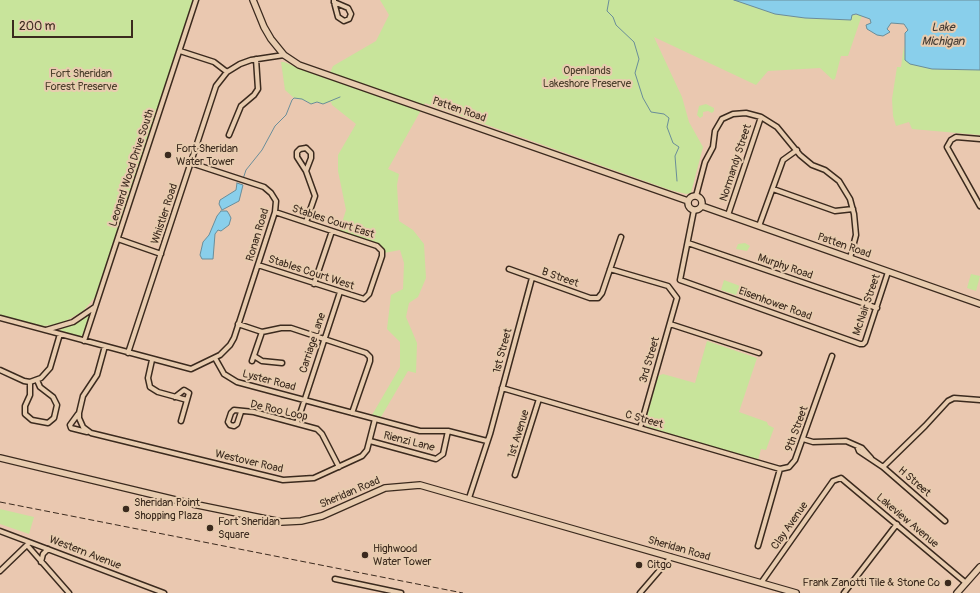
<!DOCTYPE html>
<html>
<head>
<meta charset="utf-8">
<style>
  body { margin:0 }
  #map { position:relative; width:980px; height:593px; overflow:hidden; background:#eac8b0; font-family:Pangolin,sans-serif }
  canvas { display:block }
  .scale { position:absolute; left:12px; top:20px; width:121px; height:18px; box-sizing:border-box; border:2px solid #3b2a1e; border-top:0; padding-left:5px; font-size:12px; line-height:14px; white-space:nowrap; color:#3b2a1e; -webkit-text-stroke:3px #e8ccaf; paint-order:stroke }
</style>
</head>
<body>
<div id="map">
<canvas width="980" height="593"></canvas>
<div class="scale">200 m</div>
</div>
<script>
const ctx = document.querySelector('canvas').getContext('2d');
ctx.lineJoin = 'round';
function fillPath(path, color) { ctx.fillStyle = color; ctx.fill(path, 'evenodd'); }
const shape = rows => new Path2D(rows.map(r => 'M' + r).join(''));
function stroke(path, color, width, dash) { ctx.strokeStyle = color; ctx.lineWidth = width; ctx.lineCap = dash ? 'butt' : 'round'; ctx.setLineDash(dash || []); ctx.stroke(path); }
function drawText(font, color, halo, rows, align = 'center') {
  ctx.font = font + ' Pangolin,sans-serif'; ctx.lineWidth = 4; ctx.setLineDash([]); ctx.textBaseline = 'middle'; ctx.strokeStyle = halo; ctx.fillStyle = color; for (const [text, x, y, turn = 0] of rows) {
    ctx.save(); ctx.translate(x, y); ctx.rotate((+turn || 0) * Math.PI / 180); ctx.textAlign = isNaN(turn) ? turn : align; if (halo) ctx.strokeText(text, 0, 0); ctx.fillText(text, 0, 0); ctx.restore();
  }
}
fillPath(shape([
  [0,0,193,0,95,297,83,311,64,322,53,325,42,326,0,315],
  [380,0,734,0,775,14,805,18,851,20,852,15,862,15,848,56,841,56,835,79,833,80,820,68,768,71,756,85,654,37,682,97,689,122,703,147,691,193,686,194,670,190,425,103,388,169,399,174,397,185,399,221,413,230,424,244,426,278,418,297,409,303,406,317,417,343,416,373,408,371,381,417,372,415,400,367,400,342,387,329,391,295,403,289,404,263,400,250,384,253,379,245,339,232,346,210,338,171,338,155,356,124,332,105,331,102,323,104,317,102,311,104,307,101,294,98,285,90,281,62,284,62,327,79,333,66,376,41,389,15],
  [904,45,905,60,932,69,980,70,980,135,912,129,909,122,896,126,893,116,892,99,897,67,901,67],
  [706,104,714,108,714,111,712,113,708,111,703,112,703,116,700,118,697,115,699,106],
  [745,243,750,246,747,251,736,249,738,244],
  [971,274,980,276,976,291,967,288],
  [724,280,740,286,736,295,721,290],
  [88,314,89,315,82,336,78,337,60,331,61,329,73,324],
  [707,341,757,358,739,412,767,422,768,425,774,428,766,450,761,449,758,460,648,427,645,424,658,376,663,374,695,383],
  [0,509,34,517,29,534,0,524]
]), '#c8e49b');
const water = shape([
  [734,0,980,0,980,70,932,69,910,64,905,60,905,33,908,30,904,24,891,23,887,29,890,32,883,36,877,35,867,29,866,25,871,23,870,19,856,14,852,15,851,20,805,18,775,14,734,0],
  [237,183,243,185,239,201,222,210,219,204,220,200,236,190,237,183],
  [221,211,227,211,229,214,231,218,229,225,221,231,218,230,215,234,213,259,202,259,200,255,203,242,209,235,217,216,221,211]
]);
fillPath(water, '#89cfeb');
stroke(water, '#6a8d99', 1);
stroke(shape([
  [609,0,607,11,613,17,616,25,634,42,639,59,635,73,643,98,651,112,664,114,669,118,667,127,673,143,679,147,675,156,677,181],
  [243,179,246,170,262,150,275,126,286,115,292,100,294,98,302,99,311,104,317,102,323,104,340,97]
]), '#6a8d99', 1);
const street = shape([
  [334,0,334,2,338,17,344,21,349,19,351,14,348,8,334,2],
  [180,51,214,62,227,72],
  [229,135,241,106,254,95,258,89,256,59],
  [980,139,956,137,951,140,947,147,980,206],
  [306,148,311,153,311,158,306,171,297,157,297,152,300,149,306,148],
  [306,171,315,196,306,222],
  [773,189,835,211,853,209],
  [696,196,705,162,713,147,715,131,722,119,733,114,746,113,761,117,777,127,800,155,812,165,825,170,839,181,850,199,854,214,856,235,850,258],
  [694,210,680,280,860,344,863,344,865,342,888,272],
  [728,215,761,117],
  [759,226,783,160,797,150],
  [118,239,161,254],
  [688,243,877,308],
  [258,265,364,299,369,294,382,256,382,251,377,246,275,212],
  [509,269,590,298,598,298,602,293,621,237],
  [610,269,668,286,677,298,640,428],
  [314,284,332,231],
  [0,318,191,369,220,355,230,345,234,338,275,212,276,201,271,193,264,187,191,163],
  [238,324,262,332,281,328,291,328,366,353,370,357,370,361,352,413],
  [670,324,759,353],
  [46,330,73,322,95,307],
  [84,341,196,0],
  [105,346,97,375,83,396,79,413,79,418,83,427,91,433,283,480,314,478,362,456,367,450,375,419],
  [128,353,216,86,227,72,240,64,251,60,284,55],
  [254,356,262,361,282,363],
  [215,358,224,374,237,382,420,431,448,431,487,441],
  [152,360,148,378,150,387,158,392,187,400,181,421],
  [252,361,262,332],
  [0,370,24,381,30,382,41,378,50,368,60,334],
  [30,382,30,395,25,406,25,414,32,420,48,423,54,418,57,405,53,397,40,387,37,380],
  [502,388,780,469],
  [175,397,184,390,189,393,187,400],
  [241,412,237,424,234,426,230,425,228,422,231,413,234,410,254,412,317,429,322,434,339,467],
  [78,414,70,425,71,428,87,432],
  [297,423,340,292],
  [803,439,813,442,846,441,862,448,871,458],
  [370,441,436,459,443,454,448,431],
  [857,446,859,451,883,467,945,521],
  [883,467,925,426,948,401,954,398,980,400],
  [515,475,539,399],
  [469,498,490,434,532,278],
  [0,531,164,593],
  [27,545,69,593],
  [758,546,780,469,789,467,795,460,832,356],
  [41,562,43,554,48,549],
  [0,571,28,544],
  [335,579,401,593],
  [761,583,833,481,841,478,966,583],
  [640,593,671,557],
  [844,593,897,524]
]);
const secondary = shape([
  [253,0,264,27,271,39,284,55,299,65,688,201],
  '688 203a7 7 0 1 1 14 0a7 7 0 1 1-14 0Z',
  [702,206,980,304],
  [0,458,188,503,281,522,301,521,322,516,385,488,420,485,796,593],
  [957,593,980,567]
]);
stroke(street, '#3b2a1e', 7);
stroke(secondary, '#3b2a1e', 8);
stroke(street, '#e8ccaf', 4);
stroke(secondary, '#e8ccaf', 5.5);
stroke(shape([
  [0,502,463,593]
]), '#3b2a1e', 1, [6, 3]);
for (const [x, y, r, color] of [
  [168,155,4,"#3b2a1e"],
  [126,509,4,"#3b2a1e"],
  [210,528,4,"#3b2a1e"],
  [365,555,4,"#3b2a1e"],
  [639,565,4,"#3b2a1e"],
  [948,583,4,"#3b2a1e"]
]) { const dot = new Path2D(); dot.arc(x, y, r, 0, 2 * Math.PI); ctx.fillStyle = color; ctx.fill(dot); stroke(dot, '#e8ccaf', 1.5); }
drawText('11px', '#493d2a', '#e8ccaf', [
  ["Openlands",587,71],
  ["Lakeshore Preserve",587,84],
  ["Fort Sheridan",81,74],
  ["Forest Preserve",81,87]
]);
drawText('11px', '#3b2a1e', '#e8ccaf', [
  ["Patten Road",459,110,19],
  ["Normandy Street",736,163,-72],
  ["Leonard Wood Drive South",132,168,-72],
  ["Whistler Road",165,214,-72],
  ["Stables Court East",333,222,18],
  ["Ronan Road",258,235,-73],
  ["Patten Road",844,246,19],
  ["Murphy Road",785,267,19],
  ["Stables Court West",311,273,18],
  ["B Street",560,278,19],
  ["Eisenhower Road",775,304,20],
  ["McNair Street",867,305,-71],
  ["Carriage Lane",313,343,-72],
  ["1st Street",503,351,-75],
  ["3rd Street",650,360,-74],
  ["Lyster Road",269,381,15],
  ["De Roo Loop",279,411,13],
  ["C Street",644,420,16],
  ["9th Street",797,429,-70],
  ["1st Avenue",519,434,-73],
  ["Rienzi Lane",409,442,14],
  ["Westover Road",249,462,13],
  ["H Street",914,482,41],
  ["Sheridan Road",350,493,-23],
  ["Lakeview Avenue",907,521,40],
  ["Clay Avenue",790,526,-55],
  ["Sheridan Road",679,549,16],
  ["Western Avenue",85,553,21]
]);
drawText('11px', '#3b2a1e', '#e8ccaf', [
  ["Fort Sheridan",176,149],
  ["Water Tower",176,162],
  ["Sheridan Point",134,503],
  ["Shopping Plaza",134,516],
  ["Fort Sheridan",218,522],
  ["Square",218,535],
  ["Highwood",373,549],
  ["Water Tower",373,562],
  ["Citgo",647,565],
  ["Frank Zanotti Tile & Stone Co",940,583,"right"]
], 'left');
drawText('italic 12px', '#433a32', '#e8ccaf', [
  ["Lake",943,28],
  ["Michigan",943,42]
]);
</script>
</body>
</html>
